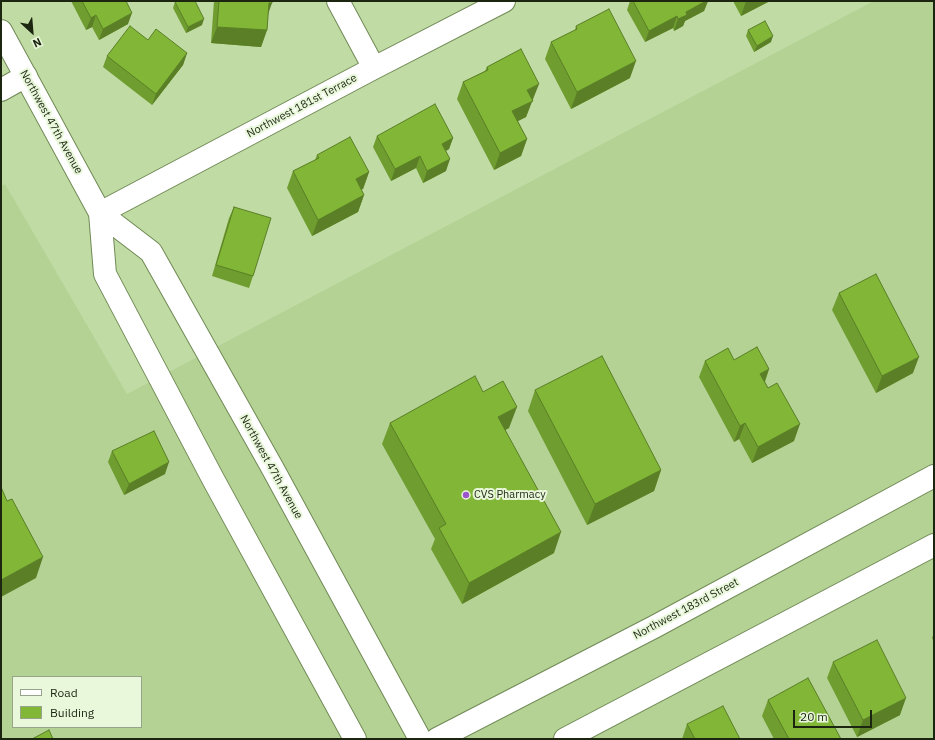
<!DOCTYPE html>
<html>
<head>
<meta charset="utf-8">
<style>
  body { margin:0 }
  #map { position:relative; width:935px; height:740px; overflow:hidden; background:#c0dba4; font-family:"IBM Plex Sans",sans-serif }
  canvas { display:block }
  .frame { position:absolute; inset:0; border:2px solid #1b2510; pointer-events:none }
  .legend { position:absolute; left:12px; top:676px; width:130px; height:52px; box-sizing:border-box; background:#e9f7db; border:1px solid #97a38a; margin:0; padding:5px 7px; list-style:none; font-size:12px; color:#1b2510 }
  .legend li { display:flex; align-items:center; gap:8px; height:20px }
  .legend b { width:20px; border:1px solid #97a38a }
  .north { position:absolute; left:12px; top:12px; width:40px; height:40px; -webkit-text-stroke:3px #e9f7db; paint-order:stroke; rotate:154deg; font-size:11px; font-weight:700; line-height:16px; text-align:center; color:#1b2510 }
  .north::after { content:''; display:block; margin:auto; width:14px; height:18px; background:#1b2510; clip-path:polygon(50% 0,100% 100%,50% 72%,0 100%) }
  .scale { position:absolute; left:793px; top:710px; width:79px; height:18px; box-sizing:border-box; border:2px solid #1b2510; border-top:0; padding-left:5px; font-size:12px; line-height:14px; white-space:nowrap; color:#1b2510; -webkit-text-stroke:3px #e9f7db; paint-order:stroke }
</style>
</head>
<body>
<div id="map">
<canvas width="935" height="740"></canvas>
<div class="frame"></div>
<ul class="legend">
<li><b style="height:5px;background:#fff"></b>Road</li>
<li><b style="height:11px;background:#81b637"></b>Building</li>
</ul>
<div class="north">N</div>
<div class="scale">20 m</div>
</div>
<script>
const ctx = document.querySelector('canvas').getContext('2d');
ctx.lineJoin = 'round';
function fillPath(path, color) { ctx.fillStyle = color; ctx.fill(path, 'evenodd'); }
const shape = rows => new Path2D(rows.map(r => 'M' + r).join(''));
function stroke(path, color, width, dash) { ctx.strokeStyle = color; ctx.lineWidth = width; ctx.lineCap = dash ? 'butt' : 'round'; ctx.setLineDash(dash || []); ctx.stroke(path); }
function drawText(font, color, halo, rows, align = 'center') {
  ctx.font = font + ' "IBM Plex Sans",sans-serif'; ctx.lineWidth = 4; ctx.setLineDash([]); ctx.textBaseline = 'middle'; ctx.strokeStyle = halo; ctx.fillStyle = color; for (const [text, x, y, turn = 0] of rows) {
    ctx.save(); ctx.translate(x, y); ctx.rotate((+turn || 0) * Math.PI / 180); ctx.textAlign = isNaN(turn) ? turn : align; if (halo) ctx.strokeText(text, 0, 0); ctx.fillText(text, 0, 0); ctx.restore();
  }
}
fillPath(shape([
  [874,1,934,1,934,739,1,739,1,186,5,184,127,394],
  [13,677,141,677,141,727,13,727]
]), '#b3d294');
const minor = shape([
  [338,1,374,68],
  [1,90,26,76],
  [100,213,374,68,504,1]
]);
const major = shape([
  [1,31,100,213,105,274,213,479,355,739],
  [100,213,151,252,273,469,420,739],
  [437,739,654,627,934,476],
  [565,739,934,545]
]);
stroke(minor, '#708955', 24);
stroke(major, '#708955', 24);
stroke(minor, '#fff', 22);
stroke(major, '#fff', 22);
fillPath(shape([
  [71,1,126,1,128,24,99,40,92,27,86,30],
  [214,1,272,1,268,12,267,30,261,47,211,43],
  [630,1,708,1,704,11,685,21,683,26,674,31,673,28,645,42,627,10],
  [733,1,770,1,741,16],
  [175,2,202,25,186,33,173,8],
  [576,26,630,78,571,109,545,59,551,42,575,30],
  [748,30,771,42,754,52,746,36],
  [148,40,187,53,183,65,152,105,103,67,107,56],
  [487,67,533,100,532,101,526,117,518,121,527,139,521,156,494,170,457,99,463,82,485,71],
  [377,136,453,138,449,149,446,151,446,171,423,183,416,168,391,181,373,147],
  [317,155,369,172,363,189,361,189,364,195,358,212,312,236,287,188,293,171,315,160],
  [234,207,253,276,249,288,212,276,229,218],
  [839,293,913,373,876,393,832,310],
  [734,360,769,369,765,382,794,441,752,463,739,439,734,442,699,377,705,361],
  [535,390,661,470,654,491,587,525,528,411],
  [483,392,509,428,505,430,554,553,462,604,431,549,435,539,382,444,390,423],
  [112,451,165,474,124,495,108,462],
  [934,633,934,642,932,638],
  [833,662,900,715,857,737,827,678],
  [768,700,841,739,774,739,762,716],
  [687,724,740,739,682,739]
]), '#6f9d2f');
fillPath(shape([
  [706,1,708,1,704,11,685,21,683,26,674,31,678,19,686,12],
  [746,1,770,1,741,16],
  [269,3,272,3,266,20],
  [132,13,128,24,99,40,103,29],
  [96,15,92,27,86,30,91,18],
  [677,16,673,28,645,42,649,31],
  [204,19,202,25,186,33,188,27],
  [217,27,267,30,261,47,211,43],
  [773,36,771,42,754,52,757,46],
  [187,53,183,65,152,105,156,94],
  [636,61,630,78,571,109,577,92],
  [539,84,526,117,506,127,512,111,527,90],
  [453,138,449,149,438,155,442,144],
  [527,139,521,156,494,170,500,153],
  [420,156,416,168,391,181,395,169],
  [450,159,446,171,423,183,427,171],
  [369,172,363,189,350,195,356,179],
  [364,195,358,212,312,236,318,220],
  [919,357,913,373,876,393,882,376],
  [769,369,763,386,760,374],
  [517,407,509,428,490,438,498,417],
  [745,423,739,439,734,442,740,426],
  [800,424,794,441,752,463,758,447],
  [169,462,165,474,124,495,129,484],
  [661,470,654,491,587,525,595,504],
  [561,532,554,553,462,604,469,583],
  [43,557,36,578,1,597,1,580],
  [906,698,900,715,857,737,863,720]
]), '#5a7f26');
const building = shape([
  [82,1,126,1,132,13,103,29,96,15,91,18,82,1],
  [177,1,195,1,204,19,188,27,175,2,177,1],
  [219,1,272,1,272,3,269,3,267,30,217,27,219,1],
  [633,1,706,1,686,12,687,15,678,19,677,16,649,31,633,1],
  [609,9,636,61,577,92,551,42,577,29,576,26,609,9],
  [765,21,773,36,757,46,748,30,765,21],
  [130,26,148,40,156,29,187,53,156,94,107,56,130,26],
  [521,49,539,84,527,90,533,101,512,111,527,139,500,153,463,82,488,70,487,67,521,49],
  [435,104,453,138,442,144,450,159,427,171,420,156,395,169,377,136,435,104],
  [350,137,369,172,356,179,364,195,318,220,293,171,319,158,317,155,350,137],
  [234,207,271,218,253,276,216,265,234,207],
  [876,274,919,357,882,376,839,293,876,274],
  [757,347,769,369,760,374,768,388,777,383,800,424,758,447,745,423,740,426,705,361,728,348,734,360,757,347],
  [602,356,661,470,595,504,535,390,602,356],
  [475,376,483,392,503,381,517,407,498,417,561,532,469,583,439,528,446,524,390,423,475,376],
  [154,431,169,462,129,484,112,451,154,431],
  [1,487,7,501,12,499,43,557,1,580,1,487],
  [877,640,906,698,863,720,833,662,877,640],
  [808,678,841,739,789,739,768,700,808,678],
  [723,706,740,739,695,739,687,724,723,706],
  [49,730,53,739,32,739,49,730]
]);
fillPath(building, '#81b637');
stroke(building, '#5a7f26', 1);
for (const [x, y, r, color] of [
  [466,495,4,"#9c56cb"]
]) { const dot = new Path2D(); dot.arc(x, y, r, 0, 2 * Math.PI); ctx.fillStyle = color; ctx.fill(dot); stroke(dot, '#e9f7db', 1.5); }
drawText('11px', '#1b2510', '#e9f7db', [
  ["Northwest 181st Terrace",302,106,-28],
  ["Northwest 47th Avenue",51,122,61],
  ["Northwest 47th Avenue",271,467,61],
  ["Northwest 183rd Street",686,609,-28]
]);
drawText('11px', '#1b2510', '#e9f7db', [
  ["CVS Pharmacy",474,495]
], 'left');
</script>
</body>
</html>
